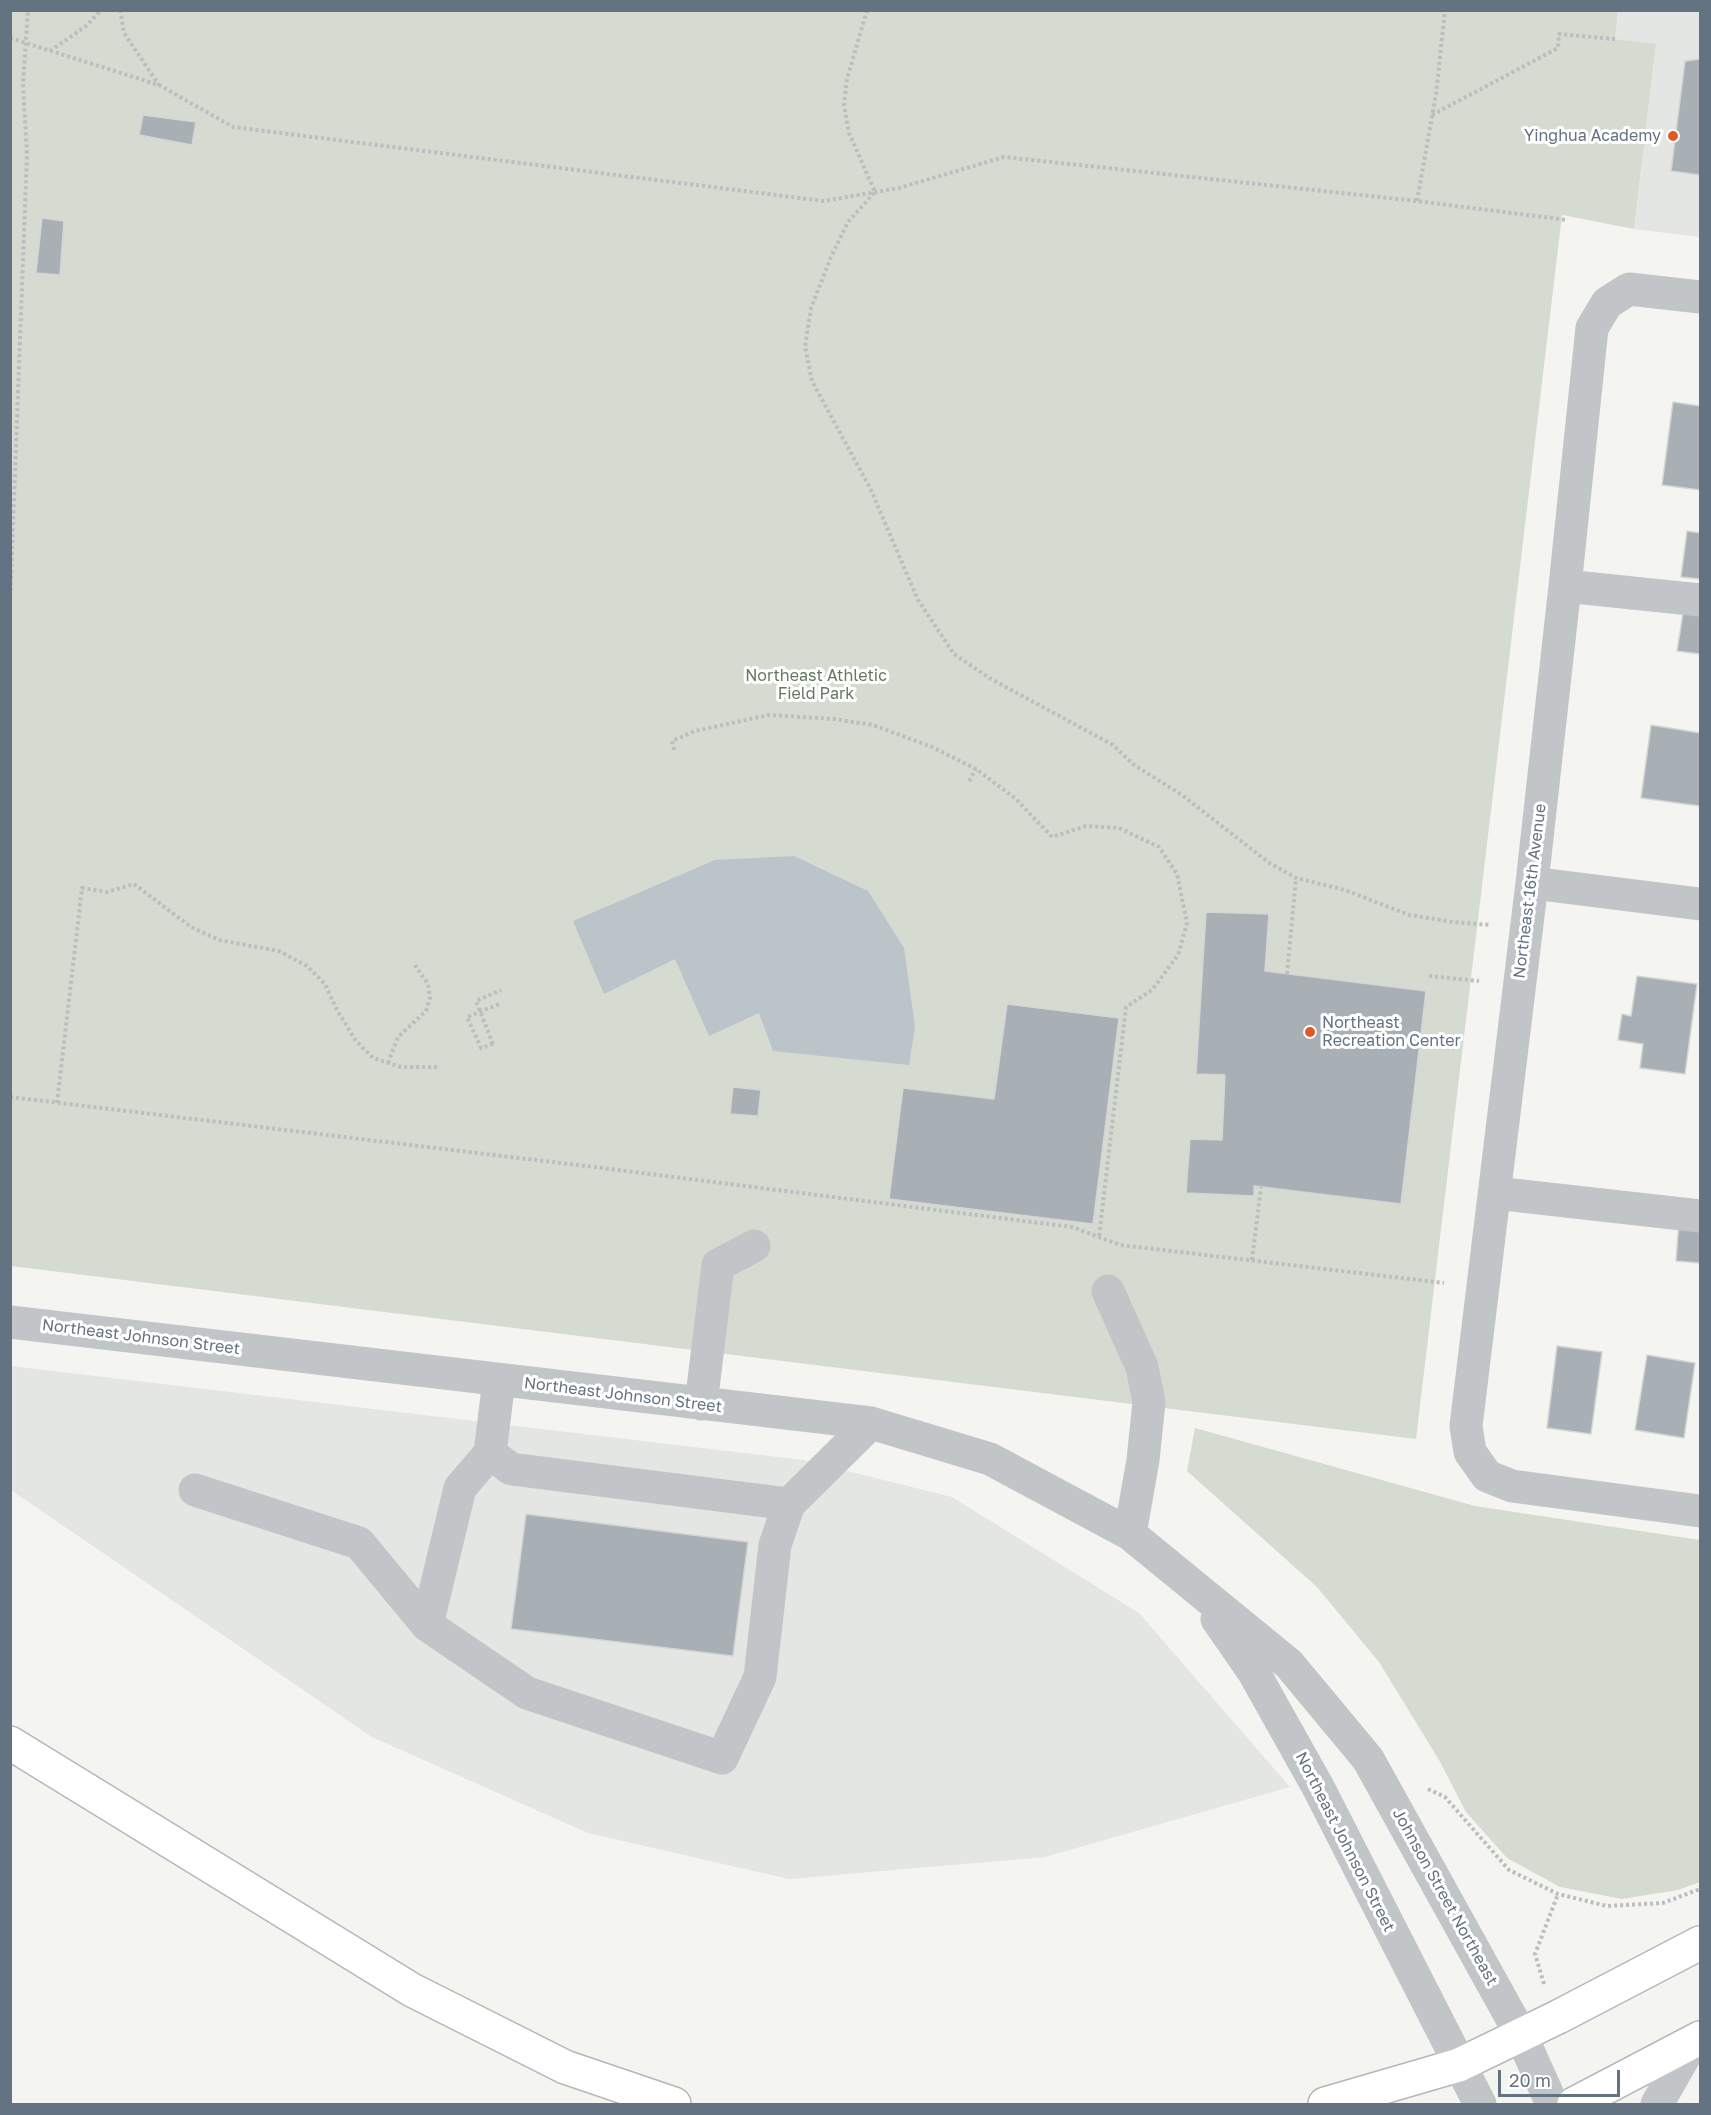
<!DOCTYPE html>
<html>
<head>
<meta charset="utf-8">
<style>
  body { margin:0 }
  #map { position:relative; width:1711px; height:2115px; overflow:hidden; background:#f4f4f0; font-family:"Golos Text",sans-serif }
  canvas { display:block }
  .frame { position:absolute; inset:0; border:12px solid #647381; pointer-events:none }
  .scale { position:absolute; left:1498px; top:2070px; width:122px; height:27px; box-sizing:border-box; border:3px solid #647381; border-top:0; padding-left:8px; font-size:18px; line-height:21px; white-space:nowrap; color:#647381; -webkit-text-stroke:4px #fff; paint-order:stroke }
</style>
</head>
<body>
<div id="map">
<canvas width="1711" height="2115"></canvas>
<div class="frame"></div>
<div class="scale">20 m</div>
</div>
<script>
const ctx = document.querySelector('canvas').getContext('2d');
ctx.lineJoin = 'round';
function fillPath(path, color) { ctx.fillStyle = color; ctx.fill(path, 'evenodd'); }
const shape = rows => new Path2D(rows.map(r => 'M' + r).join(''));
function stroke(path, color, width, dash) { ctx.strokeStyle = color; ctx.lineWidth = width; ctx.lineCap = dash ? 'butt' : 'round'; ctx.setLineDash(dash || []); ctx.stroke(path); }
function drawText(font, color, halo, rows, align = 'center') {
  ctx.font = font + ' "Golos Text",sans-serif'; ctx.lineWidth = 6; ctx.setLineDash([]); ctx.textBaseline = 'middle'; ctx.strokeStyle = halo; ctx.fillStyle = color; for (const [text, x, y, turn = 0] of rows) {
    ctx.save(); ctx.translate(x, y); ctx.rotate((+turn || 0) * Math.PI / 180); ctx.textAlign = isNaN(turn) ? turn : align; if (halo) ctx.strokeText(text, 0, 0); ctx.fillText(text, 0, 0); ctx.restore();
  }
}
fillPath(shape([
  [1618,11,1700,11,1700,237,1634,229,1656,45,1615,39],
  [11,1366,803,1460,952,1497,1139,1613,1290,1787,1045,1857,789,1879,588,1833,372,1737,11,1490]
]), '#e4e6e4');
fillPath(shape([
  [1618,10,1615,39,1656,44,1634,229,1562,215,1416,1439,11,1266,11,11],
  [1195,1428,1475,1506,1700,1540,1700,1882,1678,1890,1622,1899,1560,1887,1507,1858,1466,1812,1439,1760,1379,1662,1317,1587,1187,1471]
]), '#d5dbd1');
fillPath(shape([
  [794,856,868,891,904,948,915,1027,909,1065,773,1051,759,1013,709,1036,675,959,604,994,573,921,715,860]
]), '#bac4c9');
const building = shape([
  [1700,59,1700,175,1671,171,1685,61,1700,59],
  [143,115,196,122,192,145,139,135,143,115],
  [42,218,64,221,60,275,36,273,42,218],
  [1673,402,1700,406,1700,490,1662,485,1673,402],
  [1687,531,1700,533,1700,579,1681,577,1687,531],
  [1684,607,1700,609,1700,654,1677,651,1684,607],
  [1651,725,1700,733,1700,806,1641,798,1651,725],
  [1206,912,1269,914,1265,971,1426,991,1401,1204,1254,1186,1254,1196,1186,1193,1190,1139,1222,1140,1225,1075,1196,1074,1206,912],
  [1637,976,1697,984,1685,1074,1640,1068,1643,1044,1618,1040,1622,1014,1631,1016,1637,976],
  [1007,1004,1119,1018,1093,1224,889,1199,903,1088,994,1099,1007,1004],
  [733,1087,761,1090,758,1116,730,1114,733,1087],
  [1679,1221,1700,1223,1700,1263,1676,1261,1679,1221],
  [1557,1346,1602,1352,1591,1434,1547,1428,1557,1346],
  [1647,1355,1695,1363,1684,1438,1635,1430,1647,1355],
  [526,1514,748,1542,733,1656,511,1629,526,1514]
]);
fillPath(building, '#a8afb5');
stroke(building, '#d5d5d3', 1.5);
const major = shape([
  [1459,2065,1558,2017,1700,1943],
  [1574,2104,1700,2038]
]);
const highway = shape([
  [10,1743,412,1990,565,2067,674,2104],
  [1325,2104,1459,2065]
]);
stroke(major, '#b5b8bc', 36);
stroke(highway, '#b4b7ba', 36);
stroke(shape([
  [120,10,124,33,159,85],
  [867,10,847,79,844,105,849,133,875,192,848,222,831,257,811,308,805,347,812,381,870,488,918,600,954,654,991,679,1113,745,1134,765,1182,795,1268,862,1296,878,1345,890,1409,915,1453,922,1490,925],
  [10,38,159,85,233,127,824,201,899,188,1004,157,1417,201,1567,220],
  [50,51,86,26,101,10],
  [1432,115,1558,48,1559,34,1615,39],
  [1417,201,1436,94,1445,10],
  [10,603,27,155,23,84,28,10],
  [674,750,672,741,695,731,769,715,834,719,873,725,932,747,976,769,1016,799,1052,837,1086,826,1119,828,1159,847,1177,874,1187,923,1178,955,1152,990,1126,1007,1099,1237],
  [969,781,976,769],
  [1287,974,1296,878],
  [1429,976,1479,981],
  [493,1044,476,1001,501,990],
  [388,1063,398,1037,426,1011,430,998,428,984,415,965],
  [10,1097,594,1167,1072,1227,1120,1245,1444,1283],
  [57,1103,82,888,107,892,134,884,191,927,219,940,279,951,307,966,325,984,337,1010,356,1041,373,1058,401,1067,437,1067],
  [1252,1260,1261,1187],
  [1428,1789,1445,1797,1509,1870,1558,1894,1607,1906,1663,1903,1700,1889],
  [1544,1984,1535,1954,1558,1894]
]), '#bbbdbf', 4, [3, 3]);
stroke(shape([
  [1700,297,1629,289,1607,303,1592,328,1565,586,1532,883,1466,1426,1470,1452,1487,1476,1512,1486,1700,1511],
  [1565,586,1700,600],
  [1532,883,1700,904],
  [1495,1193,1700,1216],
  [1108,1291,1142,1367,1149,1402,1143,1460,1130,1534],
  [10,1322,871,1423,990,1459,1130,1534,1289,1664,1368,1759,1521,2035,1552,2104],
  [499,1380,490,1453,511,1469,789,1504],
  [701,1404,718,1265,754,1246],
  [195,1490,359,1543,427,1625,527,1693,722,1758,760,1677,775,1545,789,1504,871,1423],
  [1217,1619,1253,1671,1318,1787,1480,2104],
  [427,1625,460,1488,490,1453],
  [1657,2104,1692,2043]
]), '#c2c5c8', 33);
stroke(major, '#fff', 33);
stroke(highway, '#fff', 33);
stroke(shape([
  [493,1044,481,1048,467,1017,499,1004]
]), '#bbbdbf', 4, [3, 3]);
for (const [x, y, r, color] of [
  [1673,136,6,"#df5825"],
  [1310,1032,6,"#df5825"]
]) { const dot = new Path2D(); dot.arc(x, y, r, 0, 2 * Math.PI); ctx.fillStyle = color; ctx.fill(dot); stroke(dot, '#fff', 2); }
drawText('16px', '#647381', '#fff', [
  ["Yinghua Academy",1661,136],
  ["Northeast",1322,1023,"left"],
  ["Recreation Center",1322,1041,"left"]
], 'right');
drawText('16px', '#667862', '#fff', [
  ["Northeast Athletic",816,676],
  ["Field Park",816,694]
]);
drawText('16px', '#647381', '#fff', [
  ["Northeast 16th Avenue",1530,891,-83],
  ["Northeast Johnson Street",141,1337,7],
  ["Northeast Johnson Street",623,1395,7],
  ["Northeast Johnson Street",1345,1842,63],
  ["Johnson Street Northeast",1445,1897,61]
]);
</script>
</body>
</html>
